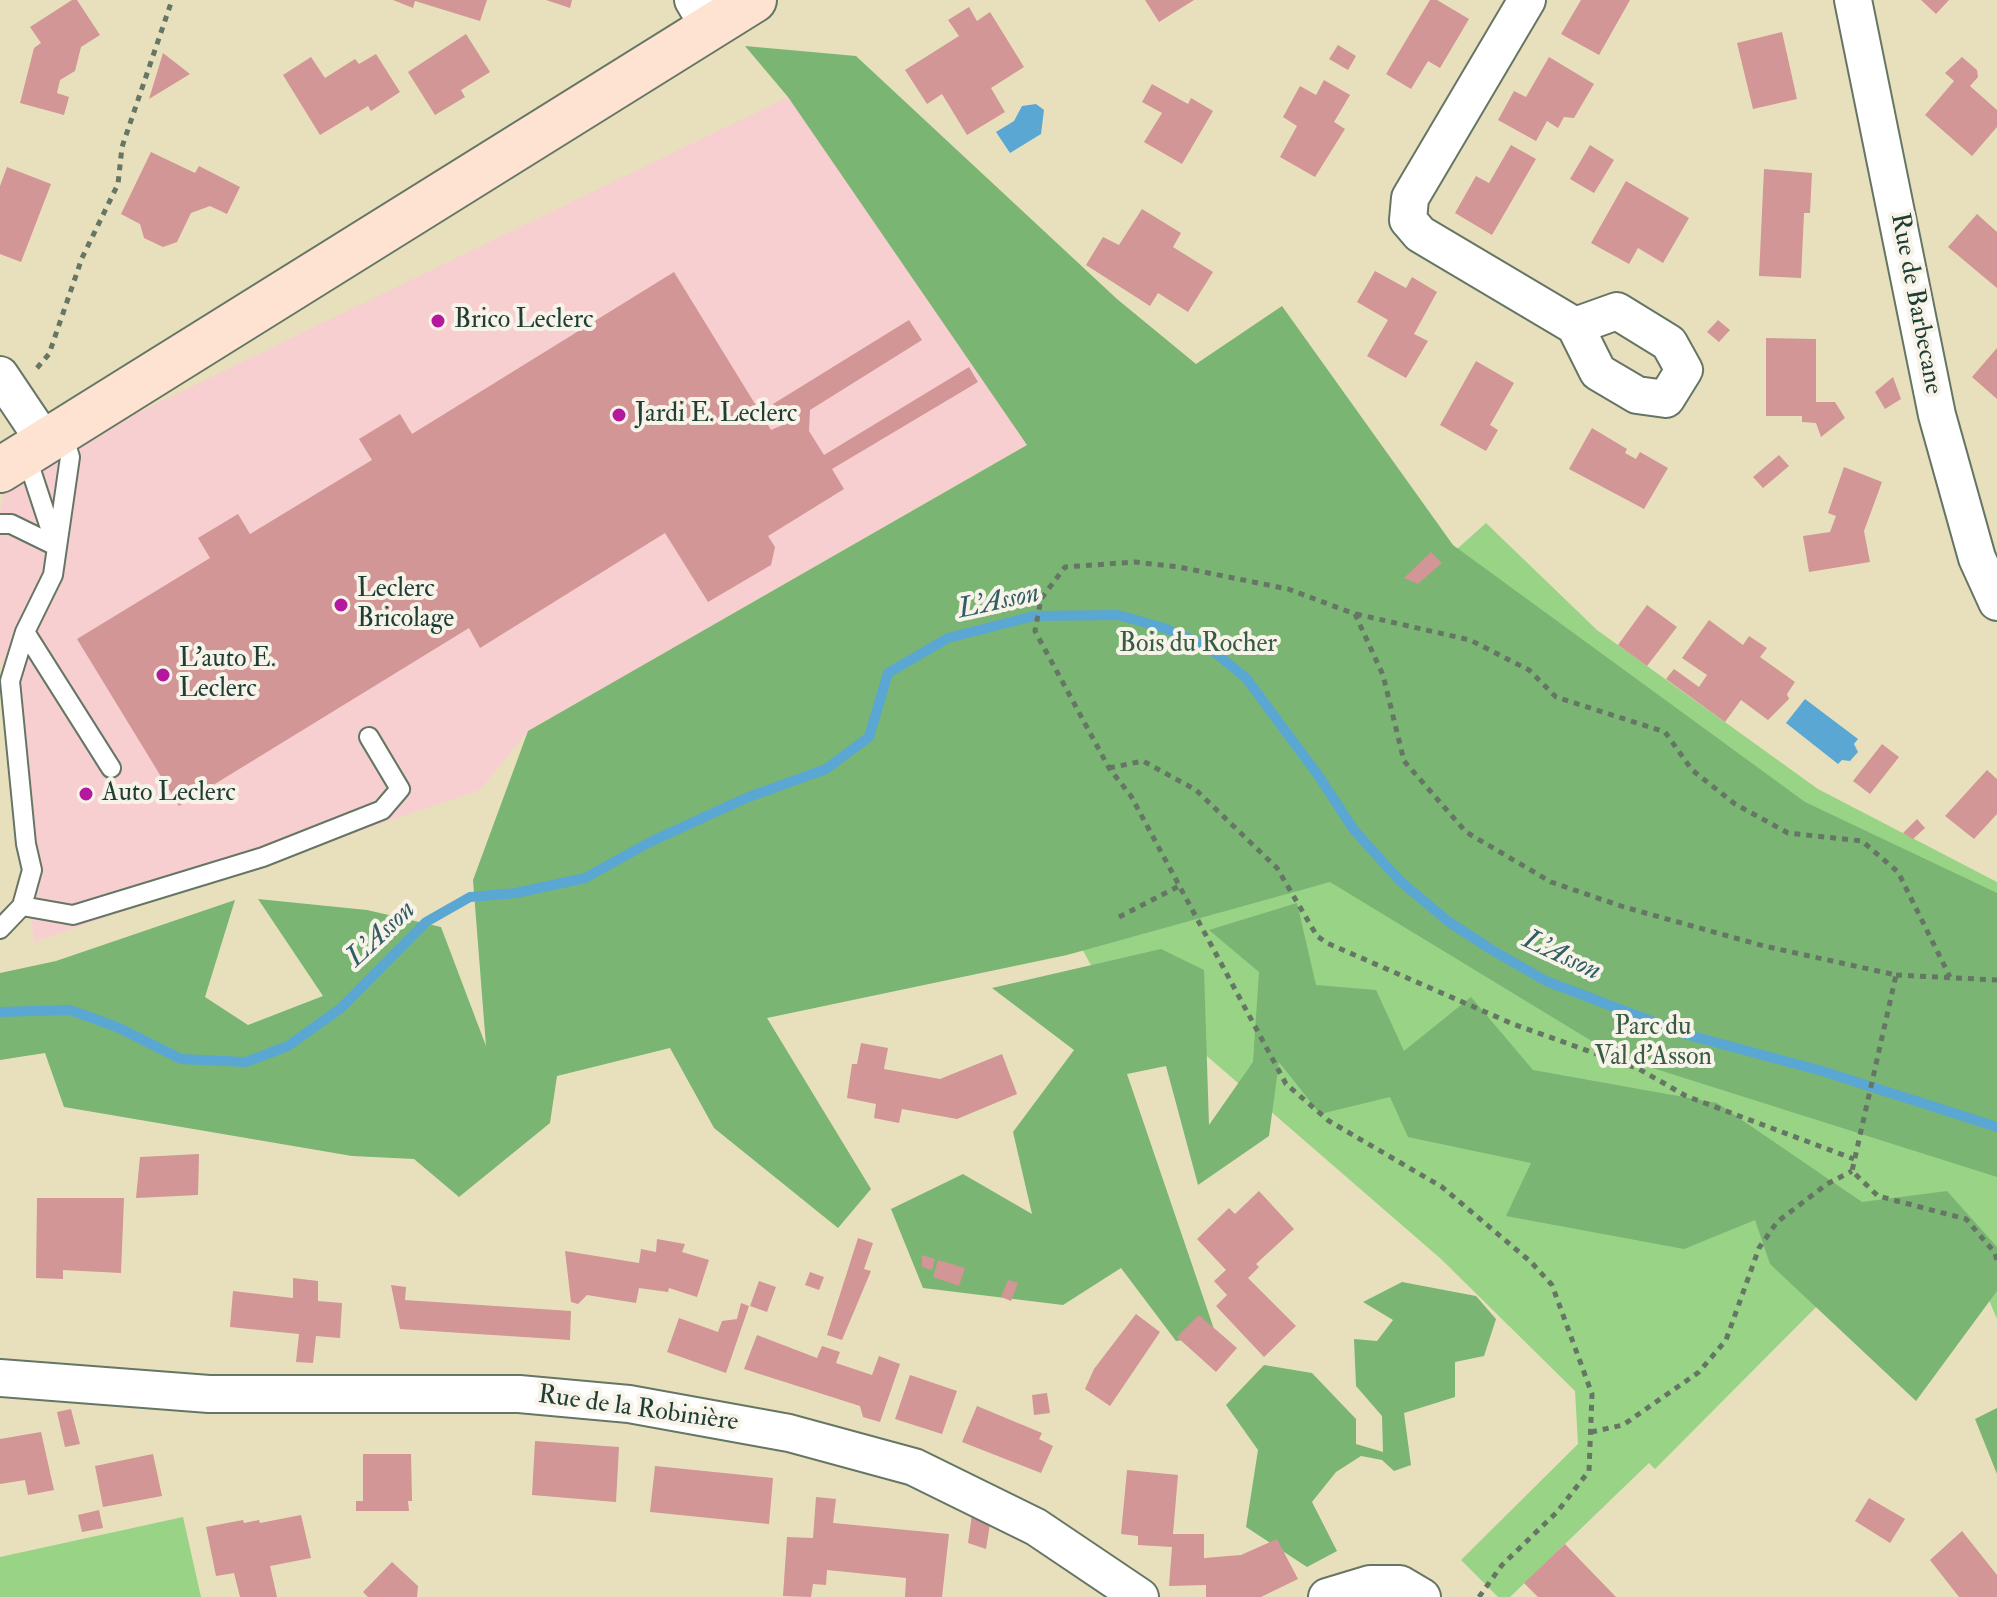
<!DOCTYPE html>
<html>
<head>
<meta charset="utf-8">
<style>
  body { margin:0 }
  canvas { display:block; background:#e8e0bc }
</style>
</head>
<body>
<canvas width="1997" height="1597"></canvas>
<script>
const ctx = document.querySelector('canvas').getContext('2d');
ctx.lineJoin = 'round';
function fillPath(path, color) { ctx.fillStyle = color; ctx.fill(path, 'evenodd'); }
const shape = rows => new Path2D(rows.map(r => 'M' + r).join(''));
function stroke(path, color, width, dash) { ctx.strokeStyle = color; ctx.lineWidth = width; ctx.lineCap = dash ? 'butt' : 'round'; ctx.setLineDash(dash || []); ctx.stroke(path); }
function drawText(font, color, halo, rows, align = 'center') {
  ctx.font = font + ' "IM FELL Double Pica",serif'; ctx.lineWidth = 8; ctx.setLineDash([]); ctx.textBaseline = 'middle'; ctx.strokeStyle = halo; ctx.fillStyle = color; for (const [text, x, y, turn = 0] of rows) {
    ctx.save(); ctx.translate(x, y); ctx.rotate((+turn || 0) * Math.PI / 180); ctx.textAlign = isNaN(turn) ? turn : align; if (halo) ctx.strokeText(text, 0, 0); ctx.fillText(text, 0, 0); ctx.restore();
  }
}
fillPath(shape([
  [788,97,1028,444,528,731,480,790,34,942,0,654,0,512,7,476]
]), '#f7cfd0');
fillPath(shape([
  [1486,523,1597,630,1818,789,1997,882,1997,1319,1968,1250,1840,1283,1655,1469,1649,1463,1510,1597,1498,1597,1461,1560,1578,1444,1575,1391,1441,1259,1163,1018,1130,1038,1050,889,1418,584],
  [183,1517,201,1597,0,1597,0,1557]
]), '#99d386');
fillPath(shape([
  [745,46,856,56,1117,299,1196,364,1282,306,1453,545,1805,802,1997,893,1997,1177,1618,1057,1330,882,1067,955,767,1018,871,1189,838,1228,714,1128,670,1048,557,1076,550,1123,459,1197,414,1159,352,1156,64,1107,45,1053,0,1060,0,973,56,961,235,900,205,997,248,1025,323,996,258,899,367,910,441,927,486,1046,473,880,528,731,1027,445,788,97],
  [1297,903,1316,985,1376,990,1404,1051,1471,997,1533,1070,1717,1103,1862,1202,1947,1191,1997,1247,1997,1291,1916,1401,1770,1264,1755,1220,1684,1249,1506,1216,1531,1163,1408,1137,1390,1097,1320,1114,1279,1062,1269,1136,1198,1185,1166,1066,1127,1074,1216,1335,1176,1341,1121,1268,1063,1305,923,1288,891,1209,963,1174,1032,1214,1013,1132,1074,1050,992,988,1161,949,1204,970,1209,1125,1253,1062,1259,972,1209,930],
  [1402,1282,1476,1296,1496,1319,1484,1356,1455,1362,1455,1397,1404,1413,1411,1465,1394,1471,1382,1460,1361,1456,1336,1472,1312,1502,1337,1551,1307,1567,1246,1527,1258,1450,1226,1405,1264,1365,1312,1373,1356,1419,1356,1444,1383,1452,1382,1416,1356,1386,1354,1339,1377,1341,1393,1320,1363,1302],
  [1997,1408,1997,1474,1975,1419]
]), '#7ab573');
fillPath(shape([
  [1036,104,1044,110,1041,134,1010,153,996,132,1014,121,1022,106],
  [1805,699,1858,739,1854,744,1858,752,1850,761,1842,760,1838,764,1786,723]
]), '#5aa7d3');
stroke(shape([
  [0,1012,70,1010,117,1027,181,1059,246,1062,288,1046,341,1008,426,922,470,897,516,893,585,878,650,842,746,798,826,769,869,737,888,673,948,638,1034,616,1118,615,1164,628,1207,646,1246,678,1318,775,1354,830,1400,881,1449,922,1492,950,1546,981,1688,1035,1822,1071,1997,1127]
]), '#5aa7d3', 10);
fillPath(shape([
  [72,0,77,0,100,35,81,47,75,71,60,80,57,93,69,97,64,115,20,103,34,48,41,43,30,27],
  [393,0,487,0,480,21,415,1,413,8],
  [546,0,572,0,570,8],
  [1145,0,1194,0,1159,22],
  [1430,0,1437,0,1469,19,1440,68,1428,61,1411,89,1386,74],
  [1581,0,1630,0,1599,55,1561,34],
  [1921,0,1949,0,1936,14],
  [969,7,977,21,990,12,1024,67,991,88,1005,112,967,135,942,94,927,104,905,70,959,36,948,20],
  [1782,32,1797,99,1753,109,1737,43],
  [466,34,490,72,461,90,465,97,435,115,408,72],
  [1338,45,1356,56,1348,70,1329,59],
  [163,53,190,74,149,99],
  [376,54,400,92,371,111,368,106,320,135,283,75,311,57,325,78,355,59,359,64],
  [1549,57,1594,84,1574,118,1564,117,1558,128,1547,121,1536,141,1498,120,1514,91,1526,97],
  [1962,57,1977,70,1978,77,1970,86,1997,110,1997,127,1972,156,1925,115,1954,81,1945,73],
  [1324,80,1350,95,1334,122,1345,129,1315,177,1280,157,1297,126,1283,117,1300,86,1316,95],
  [1152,84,1188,104,1191,98,1213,111,1182,164,1144,142,1162,113,1142,102],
  [1511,145,1536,159,1492,235,1455,213,1476,176,1489,183],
  [1590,145,1614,160,1594,193,1570,179],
  [151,152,195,173,199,166,240,187,227,214,210,206,191,213,177,242,163,247,144,238,140,224,121,214],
  [7,167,51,184,21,262,0,254,0,186],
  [1764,169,1812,173,1810,213,1804,213,1801,278,1759,276],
  [1626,181,1689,218,1663,263,1638,248,1629,264,1591,243],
  [1142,209,1181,233,1173,247,1213,272,1188,312,1158,293,1150,306,1086,265,1103,237,1119,245],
  [1977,214,1997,232,1997,288,1948,247],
  [1375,271,1406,288,1412,277,1437,292,1414,334,1428,341,1406,378,1367,356,1388,320,1357,302],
  [674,272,771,430,785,424,773,404,909,320,922,340,810,410,809,431,824,455,969,367,978,382,832,469,844,489,768,536,775,547,771,565,708,602,665,533,480,648,469,628,179,806,77,639,210,558,198,538,238,514,250,534,372,460,359,439,400,414,412,434],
  [1718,320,1730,330,1719,342,1707,332],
  [1766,338,1816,339,1816,402,1835,402,1845,418,1821,437,1816,423,1802,422,1802,416,1766,416],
  [1997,348,1997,399,1972,377],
  [1476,361,1514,383,1490,425,1498,430,1486,451,1440,425],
  [1893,377,1901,399,1885,409,1875,392],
  [1592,428,1627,449,1625,453,1636,459,1640,452,1668,468,1644,509,1569,469],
  [1779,455,1789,466,1763,488,1753,477],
  [1844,467,1882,482,1864,531,1870,562,1809,572,1803,536,1830,532,1836,516,1828,513],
  [1431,552,1442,563,1418,584,1404,578],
  [1647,605,1677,627,1647,666,1618,645],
  [1709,620,1743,645,1749,636,1767,648,1760,657,1795,682,1787,694,1789,699,1768,720,1741,700,1725,722,1666,679,1674,669,1699,687,1707,675,1682,658],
  [1882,744,1899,757,1870,794,1853,781],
  [1987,770,1997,779,1997,814,1974,839,1945,816],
  [1917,819,1925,828,1913,839,1903,833],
  [861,1043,888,1048,884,1069,940,1079,1002,1054,1017,1094,957,1119,902,1109,899,1123,874,1118,876,1104,847,1098,852,1064,857,1064],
  [199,1154,198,1195,136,1198,140,1157],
  [1259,1191,1294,1229,1256,1264,1259,1267,1248,1278,1296,1326,1264,1357,1216,1306,1227,1295,1214,1281,1226,1270,1197,1239,1229,1208,1235,1214],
  [37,1198,124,1198,121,1273,63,1270,63,1279,36,1278],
  [858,1238,873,1243,864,1269,871,1271,842,1340,827,1335],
  [657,1239,685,1244,682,1252,709,1260,697,1297,669,1288,668,1292,639,1288,636,1303,587,1295,578,1304,571,1302,565,1251,639,1263,641,1249,656,1252],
  [922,1255,935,1259,932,1270,922,1267],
  [938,1260,965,1268,959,1286,933,1277],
  [810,1272,824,1277,819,1290,805,1285],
  [293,1278,318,1281,318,1301,342,1303,340,1338,316,1336,313,1363,296,1362,299,1334,230,1327,233,1291,293,1298],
  [1008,1280,1018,1283,1011,1301,1001,1297],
  [759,1281,776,1287,767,1312,750,1306],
  [391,1285,406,1287,405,1300,571,1311,570,1340,400,1329],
  [741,1303,749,1306,726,1373,667,1352,679,1318,718,1332,722,1321,737,1319],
  [1136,1314,1160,1332,1110,1406,1085,1389,1094,1369],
  [1199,1315,1237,1348,1216,1372,1177,1337],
  [757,1335,817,1358,822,1346,840,1352,836,1363,872,1375,879,1356,900,1364,880,1422,863,1417,860,1406,744,1369],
  [910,1375,957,1391,942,1434,895,1419],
  [1047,1393,1050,1413,1034,1415,1032,1395],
  [977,1406,1042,1433,1039,1439,1053,1446,1041,1473,962,1442],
  [71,1409,80,1444,65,1447,57,1412],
  [41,1432,54,1490,28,1495,25,1480,0,1484,0,1439],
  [535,1441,619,1447,616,1502,532,1495],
  [153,1454,162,1496,103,1507,95,1466],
  [363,1454,411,1454,412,1501,408,1501,409,1511,356,1511,356,1501,363,1501],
  [655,1466,773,1478,769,1524,650,1512],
  [1127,1470,1178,1475,1173,1534,1204,1534,1204,1558,1241,1555,1277,1539,1298,1579,1261,1597,1206,1597,1206,1585,1169,1586,1172,1547,1138,1545,1138,1536,1121,1534],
  [816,1497,836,1499,833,1523,949,1534,942,1597,905,1597,906,1578,827,1570,826,1585,813,1584,811,1597,783,1596,787,1537,813,1538],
  [1869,1498,1905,1519,1890,1543,1855,1521],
  [99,1510,103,1528,82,1532,78,1515],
  [972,1514,990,1524,986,1549,968,1543],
  [301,1515,311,1558,270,1566,277,1597,240,1597,234,1573,216,1576,206,1527,243,1520,244,1523,259,1520,260,1523],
  [1962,1531,1997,1575,1997,1597,1959,1597,1930,1560],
  [1565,1544,1584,1564,1616,1597,1538,1597,1524,1583],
  [392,1562,418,1586,417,1597,368,1597,363,1592]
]), '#d19695');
const lane = shape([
  [26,455,55,543],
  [0,524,11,524,56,546],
  [25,632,111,768],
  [22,906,73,915,263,857,382,810,400,789,369,737],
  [0,929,22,906,32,870,26,844,10,681,25,632,53,575,70,457,62,432]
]);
const street = shape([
  [693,0,709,27],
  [1527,0,1410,198,1408,220,1420,234,1575,326,1598,372,1637,395,1666,399,1684,370,1669,343,1617,311,1575,326],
  [1853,0,1937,415,1977,558,1997,602],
  [0,375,45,442],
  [0,1378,209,1394,519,1394,629,1404,789,1433,914,1467,1036,1527,1140,1597],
  [1327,1597,1370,1584,1400,1584,1422,1597]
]);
const secondary = shape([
  [0,470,754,0]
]);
stroke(lane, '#657664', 22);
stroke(street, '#657664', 40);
stroke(secondary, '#657664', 48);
stroke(shape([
  [37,368,49,354,82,258,118,184,122,147,172,0],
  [1356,614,1470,640,1529,670,1556,697,1665,732,1692,770,1735,804,1788,833,1862,841,1898,872,1950,977],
  [1109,768,1143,761,1196,790,1277,868,1317,936,1327,943,1513,1024,1639,1069,1686,1096,1854,1159],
  [1119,917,1179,886],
  [1896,975,1997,980],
  [1591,1432,1623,1425,1699,1372,1726,1340,1759,1248,1777,1222,1827,1184,1852,1171],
  [1479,1597,1502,1565,1557,1512,1589,1471,1592,1394,1552,1285,1531,1262,1442,1187,1329,1121,1286,1084,1131,796,1109,768,1035,631,1041,599,1065,567,1135,562,1179,567,1288,589,1355,614,1383,675,1404,761,1466,832,1551,882,1624,907,1764,946,1896,975,1852,1171,1878,1196,1966,1219,1995,1253,1997,1261]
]), '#657664', 5, [6, 6]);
stroke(lane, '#fff', 18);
stroke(street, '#fff', 36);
stroke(secondary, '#fee3d2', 44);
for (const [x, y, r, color] of [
  [438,321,8,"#b5179e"],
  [619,415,8,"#b5179e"],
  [341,605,8,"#b5179e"],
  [163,675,8,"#b5179e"],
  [86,794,8,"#b5179e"]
]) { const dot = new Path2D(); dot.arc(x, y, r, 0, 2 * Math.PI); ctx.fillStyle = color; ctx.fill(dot); stroke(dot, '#f7f3e8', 3); }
drawText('26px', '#1f3d34', '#f7f3e8', [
  ["Rue de Barbecane",1915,304,79],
  ["Rue de la Robinière",638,1410,8]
]);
drawText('26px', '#1f3d34', '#f7f3e8', [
  ["Brico Leclerc",454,321],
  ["Jardi E. Leclerc",635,415],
  ["Leclerc",357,590],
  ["Bricolage",357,620],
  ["L'auto E.",179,660],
  ["Leclerc",179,690],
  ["Auto Leclerc",102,794]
], 'left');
drawText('26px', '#375b44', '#f7f3e8', [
  ["Bois du Rocher",1198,645],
  ["Parc du",1653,1028],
  ["Val d'Asson",1653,1058]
]);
drawText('italic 28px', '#315d64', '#f7f3e8', [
  ["L'Asson",999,603,-12],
  ["L'Asson",382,935,-43],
  ["L'Asson",1561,957,25]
]);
</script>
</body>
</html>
